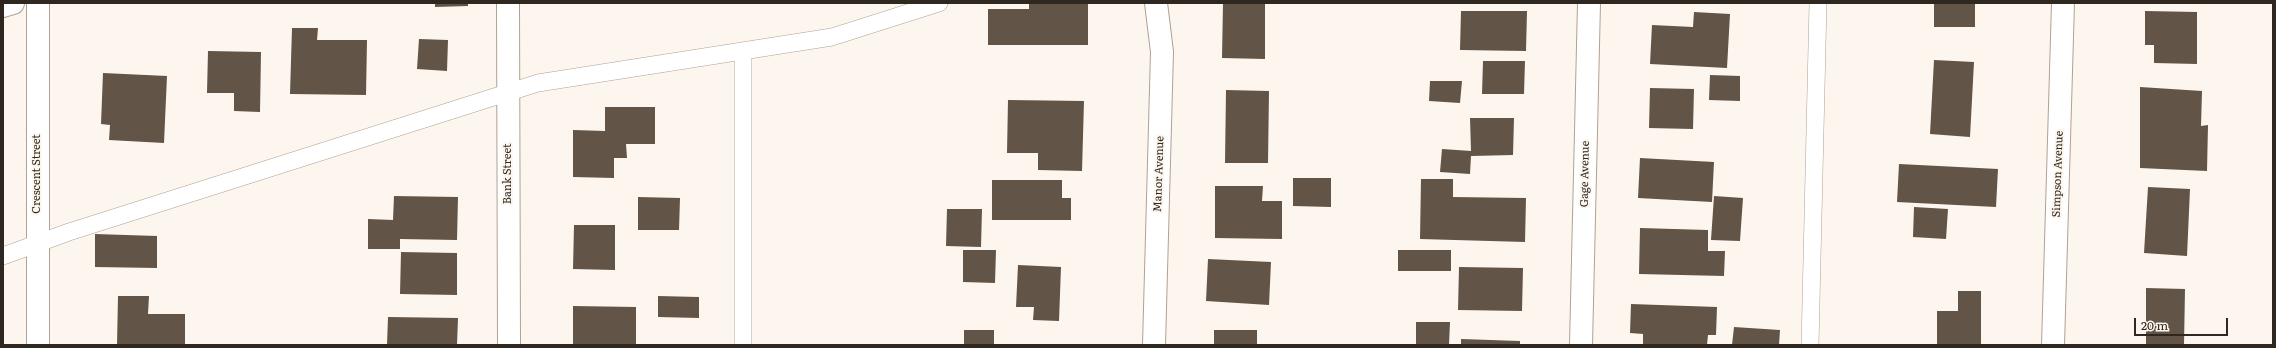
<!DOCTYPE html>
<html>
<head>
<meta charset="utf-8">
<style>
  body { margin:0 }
  #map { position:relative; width:2276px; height:348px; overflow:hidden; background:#fdf6ef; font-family:Literata,serif }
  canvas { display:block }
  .frame { position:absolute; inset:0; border:4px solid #2e2821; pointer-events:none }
  .scale { position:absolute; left:2134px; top:318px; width:94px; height:18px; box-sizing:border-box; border:2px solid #2e2821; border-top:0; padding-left:5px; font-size:12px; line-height:14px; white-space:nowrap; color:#2e2821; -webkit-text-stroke:3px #fdf6ef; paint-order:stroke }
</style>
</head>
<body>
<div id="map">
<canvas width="2276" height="348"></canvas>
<div class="frame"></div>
<div class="scale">20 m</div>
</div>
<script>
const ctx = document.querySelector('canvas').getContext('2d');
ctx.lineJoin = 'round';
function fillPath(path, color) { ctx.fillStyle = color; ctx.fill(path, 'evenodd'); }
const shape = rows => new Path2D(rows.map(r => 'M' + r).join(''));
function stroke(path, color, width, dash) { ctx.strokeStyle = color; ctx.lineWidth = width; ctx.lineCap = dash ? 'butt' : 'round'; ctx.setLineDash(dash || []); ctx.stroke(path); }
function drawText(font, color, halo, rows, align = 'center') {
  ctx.font = font + ' Literata,serif'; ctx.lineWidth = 4; ctx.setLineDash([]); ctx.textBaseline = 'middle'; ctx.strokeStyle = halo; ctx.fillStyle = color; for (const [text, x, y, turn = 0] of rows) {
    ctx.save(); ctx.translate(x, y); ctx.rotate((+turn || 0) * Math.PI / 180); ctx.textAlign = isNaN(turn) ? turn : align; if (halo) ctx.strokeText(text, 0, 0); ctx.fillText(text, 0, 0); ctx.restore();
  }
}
fillPath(shape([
  [435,3,468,3,468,6,435,7],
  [1029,3,1088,3,1088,45,988,45,988,9,1029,9],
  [1223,3,1265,3,1265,59,1222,58],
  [1934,3,1975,3,1975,27,1934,27],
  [1461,11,1527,11,1526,51,1460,50],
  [2145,11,2197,12,2197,64,2154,63,2154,45,2145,45],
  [1694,12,1730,14,1727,68,1650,64,1652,25,1693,27],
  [292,28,318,28,317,40,367,40,366,95,290,94],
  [419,39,448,40,447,71,417,69],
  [208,51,261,52,260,112,234,111,234,93,207,93],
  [1934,60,1974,62,1970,137,1930,134],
  [1483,61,1525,61,1524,94,1482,94],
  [103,73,167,76,164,143,109,140,110,125,101,124],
  [1710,75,1740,76,1740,101,1709,100],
  [1430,81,1462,81,1460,103,1429,101],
  [2140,87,2202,91,2201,126,2208,125,2207,171,2140,168],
  [1650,88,1694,89,1693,129,1649,128],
  [1226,90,1269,91,1268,163,1225,163],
  [1008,100,1084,101,1082,171,1038,170,1038,153,1007,153],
  [605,107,655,107,655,144,626,144,627,158,614,158,614,178,573,177,573,130,605,131],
  [1470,118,1514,118,1513,155,1471,156,1470,174,1440,172,1442,149,1471,151],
  [1640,158,1714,162,1712,202,1638,198],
  [1899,164,1998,169,1996,207,1897,202],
  [1293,178,1331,178,1331,207,1293,206],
  [1421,179,1453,179,1453,197,1526,198,1525,242,1420,239],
  [992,180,1062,180,1062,198,1071,198,1071,220,992,220],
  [1215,186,1263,186,1262,201,1282,201,1282,239,1215,238],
  [2148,187,2190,189,2187,256,2144,253],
  [394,196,458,197,457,240,400,239,400,249,368,249,368,219,393,220],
  [1714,196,1743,198,1740,241,1711,240],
  [638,197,680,198,679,230,638,230],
  [1914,207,1948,209,1946,239,1913,237],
  [947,209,982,209,981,247,946,246],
  [574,225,615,225,615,270,573,269],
  [1640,228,1708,230,1708,251,1725,251,1724,276,1639,274],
  [95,234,157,236,157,268,95,267],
  [963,250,996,250,995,283,963,282],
  [1398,250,1451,250,1451,271,1398,271],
  [401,252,457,253,457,295,400,294],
  [1208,259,1271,262,1269,305,1206,301],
  [1018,265,1061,267,1059,321,1033,320,1034,307,1016,307],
  [1459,267,1523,268,1522,311,1458,310],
  [2146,288,2185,289,2184,345,2146,345],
  [1958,291,1981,291,1981,345,1937,345,1937,311,1958,311],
  [118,296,149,296,148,314,185,314,185,345,117,345],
  [658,296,699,297,699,318,658,317],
  [1631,304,1717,307,1716,335,1708,335,1707,345,1643,345,1643,334,1630,333],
  [573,306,636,307,636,345,573,345],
  [388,317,458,318,457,345,387,345],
  [1416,322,1450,322,1449,345,1416,345],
  [1734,327,1780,330,1779,345,1732,345],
  [964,330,994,330,994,345,964,345],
  [1214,330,1257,330,1257,345,1214,345],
  [1461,339,1520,341,1520,345,1461,345]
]), '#625446');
const lane = shape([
  [743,51,743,345],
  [3,256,69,232,538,83,832,37,939,3],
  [1810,345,1818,3]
]);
const street = shape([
  [38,3,38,345],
  [508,3,509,345],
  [1154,345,1162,52,1156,3],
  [1581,345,1589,3]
]);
const secondary = shape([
  [3,6,13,3],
  [2053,345,2063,3]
]);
stroke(lane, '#b0a192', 18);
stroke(street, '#b0a192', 24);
stroke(secondary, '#b0a192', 24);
stroke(lane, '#fff', 17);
stroke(street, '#fff', 22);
stroke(secondary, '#fff', 22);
drawText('11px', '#2e2821', '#fdf6ef', [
  ["Crescent Street",37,174,-90],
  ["Bank Street",508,174,-90],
  ["Manor Avenue",1159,174,-88],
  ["Gage Avenue",1585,174,-89],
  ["Simpson Avenue",2058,174,-88]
]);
</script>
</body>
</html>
